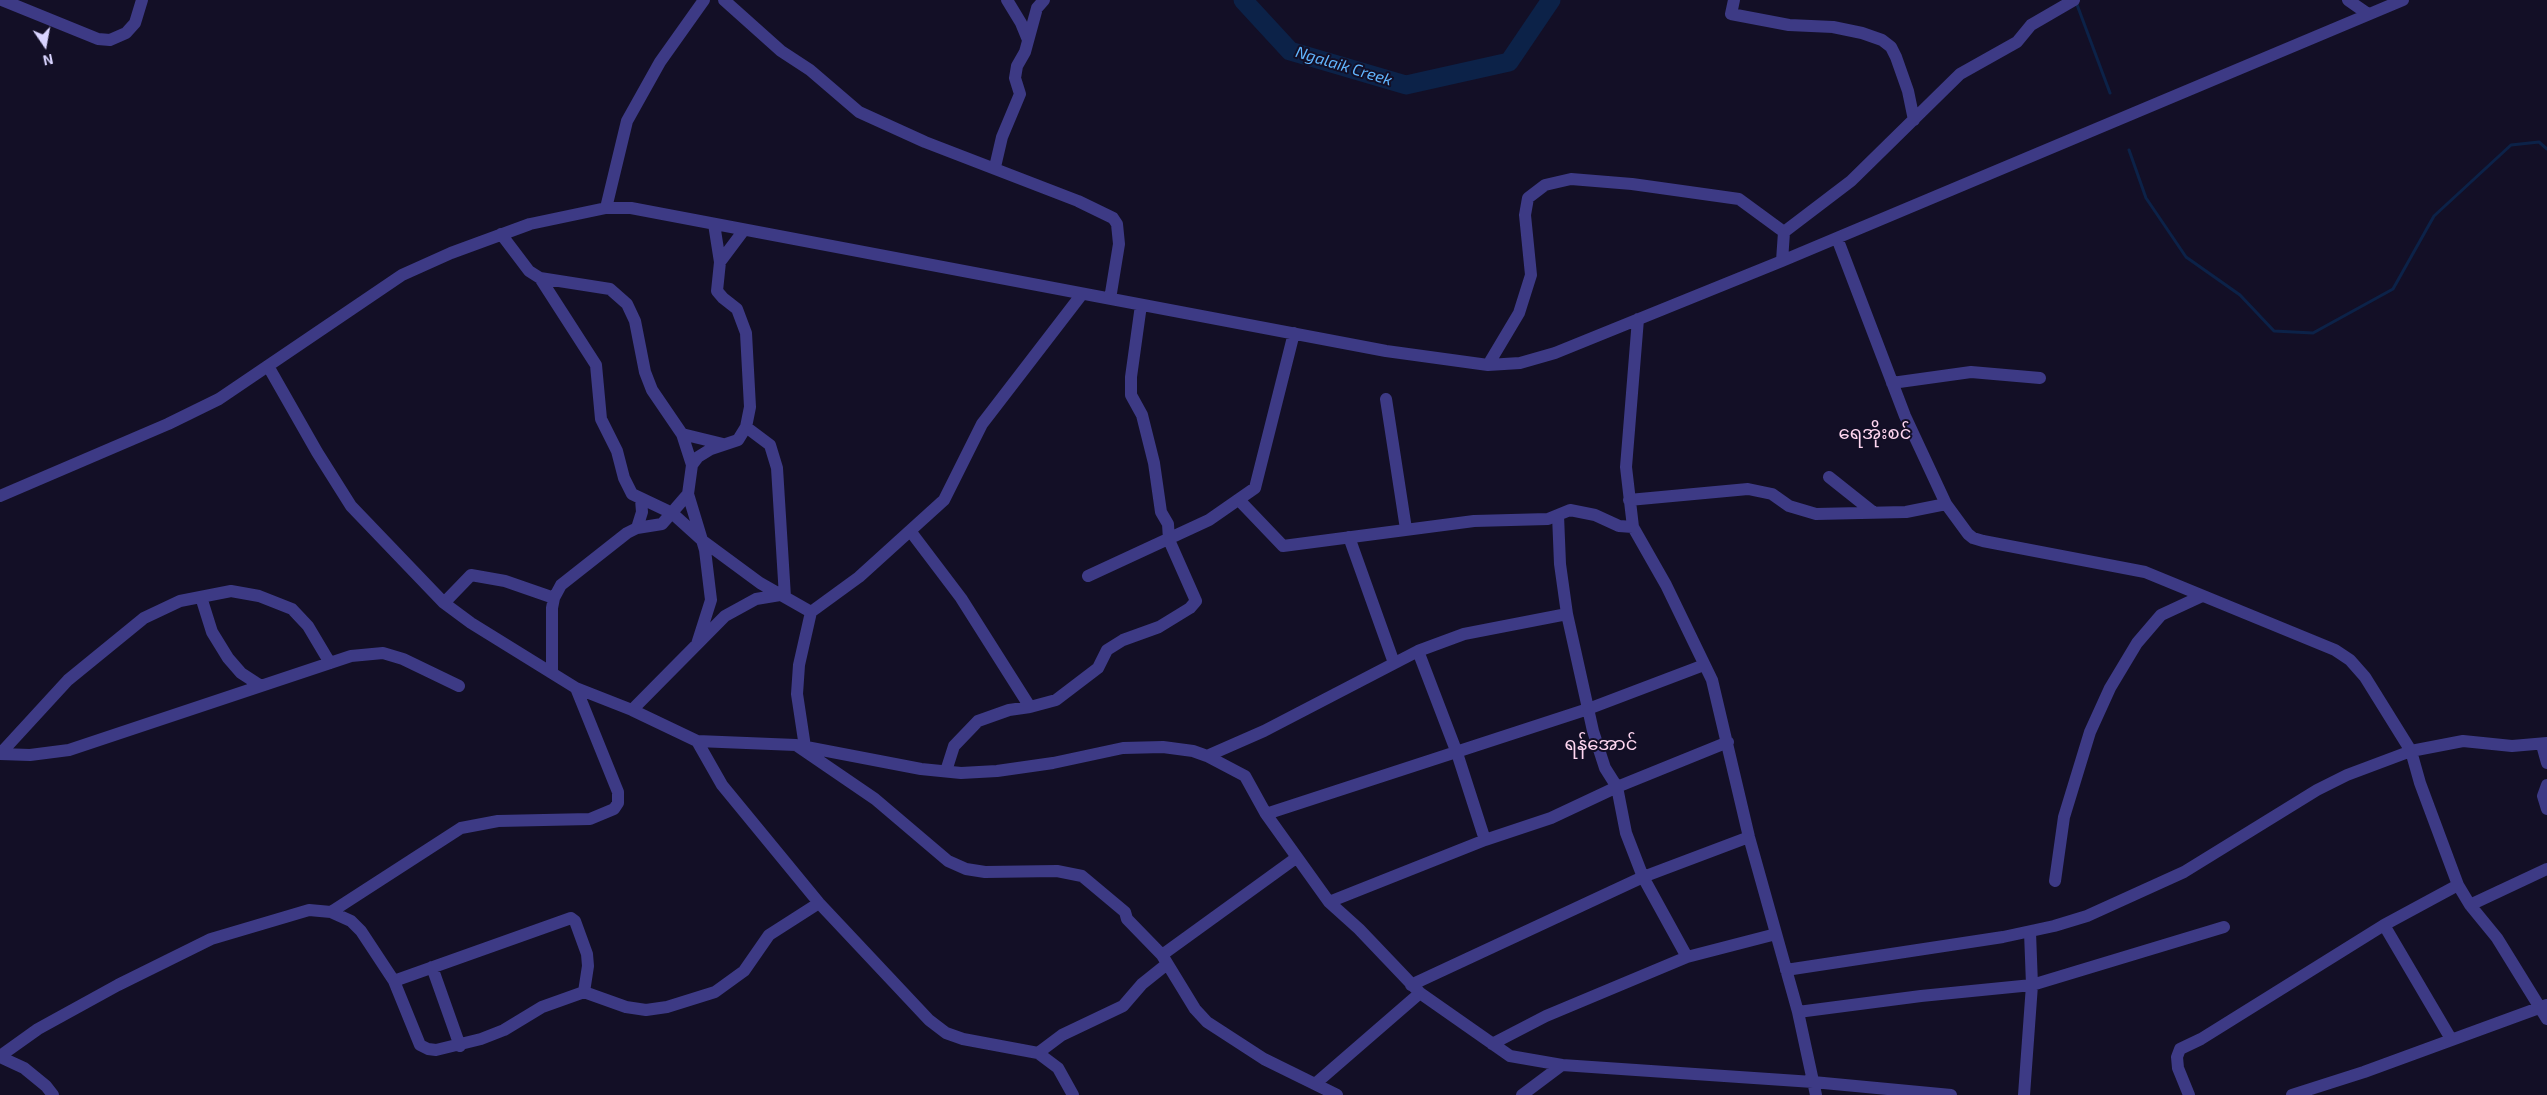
<!DOCTYPE html>
<html>
<head>
<meta charset="utf-8">
<style>
  body { margin:0 }
  #map { position:relative; width:2547px; height:1095px; overflow:hidden; background:#130f26; font-family:"Exo 2",sans-serif }
  canvas { display:block }
  .north { position:absolute; left:20px; top:20px; width:50px; height:50px; -webkit-text-stroke:4px #130f26; paint-order:stroke; rotate:168deg; font-size:14px; font-weight:700; line-height:20px; text-align:center; color:#d9d4ff }
  .north::after { content:''; display:block; margin:auto; width:18px; height:22px; background:#d9d4ff; clip-path:polygon(50% 0,100% 100%,50% 72%,0 100%) }
</style>
</head>
<body>
<div id="map">
<canvas width="2547" height="1095"></canvas>
<div class="north">N</div>
</div>
<script>
const ctx = document.querySelector('canvas').getContext('2d');
ctx.lineJoin = 'round';
const shape = rows => new Path2D(rows.map(r => 'M' + r).join(''));
function stroke(path, color, width, dash) { ctx.strokeStyle = color; ctx.lineWidth = width; ctx.lineCap = dash ? 'butt' : 'round'; ctx.setLineDash(dash || []); ctx.stroke(path); }
function drawText(font, color, halo, rows, align = 'center') {
  ctx.font = font + ' "Exo 2","Noto Sans Myanmar",sans-serif'; ctx.lineWidth = 4; ctx.setLineDash([]); ctx.textBaseline = 'middle'; ctx.strokeStyle = halo; ctx.fillStyle = color; for (const [text, x, y, turn = 0] of rows) {
    ctx.save(); ctx.translate(x, y); ctx.rotate((+turn || 0) * Math.PI / 180); ctx.textAlign = isNaN(turn) ? turn : align; if (halo) ctx.strokeText(text, 0, 0); ctx.fillText(text, 0, 0); ctx.restore();
  }
}
stroke(shape([
  [2076,2,2110,93],
  [2129,150,2146,198,2186,257,2240,295,2274,331,2313,333,2393,289,2434,216,2511,145,2539,142,2547,149]
]), '#0c2248', 3);
stroke(shape([
  [1243,0,1290,51,1406,85,1509,62,1551,0]
]), '#0c2248', 19);
stroke(shape([
  [2,0,98,39,110,40,126,33,135,23,142,0],
  [724,0,781,51,810,70,859,112,925,142,1078,201,1113,218,1117,224,1119,244,1110,299],
  [1007,0,1021,23,1028,40],
  [1734,0,1731,14,1789,25,1833,27,1862,33,1882,40,1891,47,1896,57,1908,91,1914,120],
  [2348,0,2368,14],
  [995,167,1002,137,1020,94,1015,78,1017,66,1025,52,1037,8,1044,0],
  [606,208,627,121,660,62,704,0],
  [501,234,529,271,540,278,610,289,627,304,635,321,645,372,652,390,682,434,692,465],
  [1837,238,1905,416,1946,504,1968,534,1973,538,1983,541,2145,572,2335,650,2350,660,2365,677,2411,751,2420,783,2458,885,2470,905,2497,938,2547,1019],
  [1782,261,1784,232,1851,181,1960,74,2017,42,2031,25,2074,0],
  [720,262,744,230],
  [540,278,596,365,601,419,617,451,624,478,632,494,672,513,703,541,760,583,811,612],
  [1638,319,1626,467,1633,527,1666,585,1712,680,1749,837,1798,1012],
  [1488,365,1519,313,1531,275,1525,215,1528,198,1545,185,1571,179,1632,184,1739,199,1784,232],
  [268,366,317,452,351,506,444,603,471,623,576,688,632,710,697,741,796,745,875,799,948,861,966,869,985,872,1057,871,1082,876,1125,912,1127,919,1162,955,1195,1009,1207,1022,1264,1059,1337,1095],
  [1892,383,1971,372,2040,378],
  [1386,399,1406,529],
  [746,427,770,445,777,468,785,597],
  [682,434,723,444],
  [1829,477,1873,512],
  [0,496,168,424,219,399,402,275,451,253,530,224,606,208,631,208,1386,351,1488,365,1520,363,1555,353,1782,261,2403,0],
  [1239,500,1283,546,1474,521,1548,519,1570,510,1595,515,1619,526,1633,527],
  [1629,500,1748,489,1772,494,1789,506,1816,514,1906,512,1946,504],
  [1558,515,1560,564,1567,614,1593,731,1605,768,1617,787,1626,833,1643,877,1687,957],
  [637,528,642,512,641,499],
  [911,532,961,598,1030,707],
  [1349,537,1394,663],
  [1088,576,1209,520,1255,488,1294,333],
  [201,597,212,632,228,658,241,673,261,686],
  [444,603,471,575,505,581,554,598],
  [697,644,711,600,705,550,688,494,692,465,698,457,711,449,738,440,746,427,750,407,746,333,737,309,723,298,717,291,720,262,714,224],
  [1418,651,1457,753,1485,840],
  [552,672,552,608,554,598,561,585,627,533,637,528,662,524,688,494],
  [632,710,725,616,756,599,780,595],
  [697,741,722,785,819,903,929,1020,946,1033,963,1039,1038,1053,1058,1068,1073,1095],
  [2542,745,2547,763],
  [801,746,921,769,961,773,997,771,1053,763,1123,748,1163,747,1193,751,1207,756,1245,776,1266,814,1329,902,1359,929,1420,993,1510,1056,1562,1065],
  [805,747,797,694,799,665,811,612,859,577,944,500,982,424,1082,294],
  [0,754,30,755,69,750,351,656,383,653,403,659,459,686],
  [0,754,68,680,144,618,180,601,231,591,259,596,292,609,308,626,330,663],
  [1207,756,1264,731,1418,651,1464,634,1567,614],
  [946,771,954,746,978,721,1009,710,1030,707,1056,700,1098,668,1107,650,1123,640,1159,627,1190,608,1196,601,1169,540,1168,524,1161,512,1154,463,1142,415,1131,395,1131,377,1141,305],
  [2547,785,2543,796,2547,809],
  [1266,814,1588,709,1704,665],
  [2055,881,2064,817,2090,732,2110,688,2137,643,2161,615,2202,596],
  [1329,902,1485,840,1551,818,1617,787,1728,742],
  [2470,905,2547,869],
  [331,912,461,828,498,821,590,819,614,809,618,803,618,792,576,688],
  [2384,925,2451,1039],
  [1162,955,1296,858],
  [432,967,460,1046],
  [1786,970,2003,937,2054,926,2087,916,2184,872,2317,790,2347,775,2411,751,2463,741,2512,746,2547,743],
  [394,981,571,918,575,921,587,954,588,966,584,992],
  [1411,985,1643,877,1749,837],
  [1492,1044,1546,1016,1687,957,1776,934],
  [1038,1053,1062,1035,1123,1006,1142,984,1167,964],
  [0,1056,38,1029,118,985,211,939,309,910,331,912,351,921,361,931,394,981,420,1045,428,1049,436,1050,481,1039,504,1030,542,1007,584,992,626,1007,646,1010,667,1007,715,992,744,971,769,935,819,903],
  [0,1057,24,1068,46,1086,53,1095],
  [1315,1084,1420,993],
  [1522,1095,1562,1065,1813,1082,1951,1095],
  [1816,1095,1798,1012,1921,996,2032,985,2224,927],
  [2024,1095,2032,985,2030,932],
  [2189,1095,2178,1068,2177,1057,2180,1049,2201,1039,2384,925,2458,885],
  [2292,1095,2364,1072,2547,1005]
]), '#3d3a85', 12);
drawText('italic 16px', '#62b6ff', '#130f26', [
  ["Ngalaik Creek",1344,66,17]
]);
drawText('18px', '#ffd6f0', '#130f26', [
  ["ရေအိုးစင်",1875,433],
  ["ရန်အောင်",1601,744]
]);
</script>
</body>
</html>
